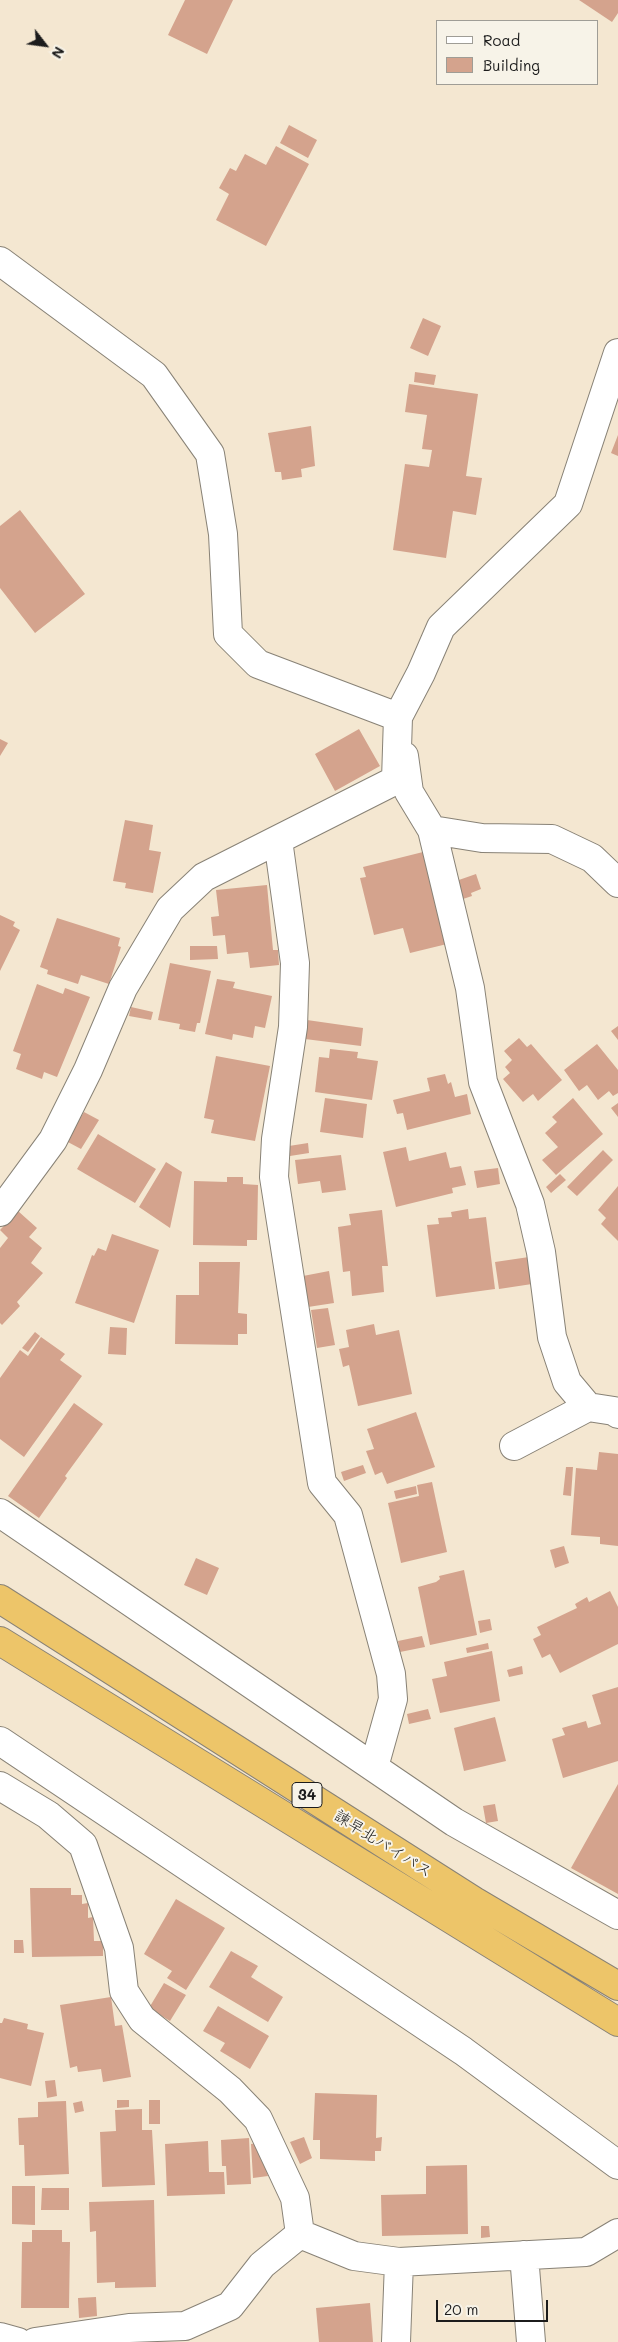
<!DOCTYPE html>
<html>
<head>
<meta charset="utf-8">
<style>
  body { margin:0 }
  #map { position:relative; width:618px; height:2342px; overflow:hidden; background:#f4e7d1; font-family:Mali,sans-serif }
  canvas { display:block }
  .legend { position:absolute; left:436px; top:20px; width:162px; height:65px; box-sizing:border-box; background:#f7f3e8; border:1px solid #9f9d96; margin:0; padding:6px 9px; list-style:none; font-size:15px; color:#1c1c1c }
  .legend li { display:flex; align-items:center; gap:10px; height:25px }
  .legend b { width:25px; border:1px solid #9f9d96 }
  .north { position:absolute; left:20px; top:20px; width:50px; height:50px; -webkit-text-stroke:4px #f7f3e8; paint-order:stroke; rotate:120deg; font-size:14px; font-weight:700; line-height:20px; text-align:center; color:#1c1c1c }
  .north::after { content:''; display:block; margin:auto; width:18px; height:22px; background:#1c1c1c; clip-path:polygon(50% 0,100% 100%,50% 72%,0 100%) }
  .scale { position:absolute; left:436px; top:2300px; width:112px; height:22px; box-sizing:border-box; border:2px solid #1c1c1c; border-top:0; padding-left:6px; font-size:15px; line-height:18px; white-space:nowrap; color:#1c1c1c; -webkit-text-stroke:4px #f7f3e8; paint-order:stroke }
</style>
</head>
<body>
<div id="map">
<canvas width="618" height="2342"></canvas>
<ul class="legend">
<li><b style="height:6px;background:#fff"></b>Road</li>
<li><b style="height:14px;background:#d4a38d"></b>Building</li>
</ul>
<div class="north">N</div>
<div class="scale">20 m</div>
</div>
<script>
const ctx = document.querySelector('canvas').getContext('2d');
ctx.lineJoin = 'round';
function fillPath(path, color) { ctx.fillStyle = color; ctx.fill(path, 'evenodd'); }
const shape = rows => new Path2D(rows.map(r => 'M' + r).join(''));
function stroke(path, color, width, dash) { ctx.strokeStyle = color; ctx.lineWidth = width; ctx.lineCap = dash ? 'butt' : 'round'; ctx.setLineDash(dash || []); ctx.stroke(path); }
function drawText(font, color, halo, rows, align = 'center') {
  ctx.font = font + ' Mali,"Klee One",sans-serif'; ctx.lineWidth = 4; ctx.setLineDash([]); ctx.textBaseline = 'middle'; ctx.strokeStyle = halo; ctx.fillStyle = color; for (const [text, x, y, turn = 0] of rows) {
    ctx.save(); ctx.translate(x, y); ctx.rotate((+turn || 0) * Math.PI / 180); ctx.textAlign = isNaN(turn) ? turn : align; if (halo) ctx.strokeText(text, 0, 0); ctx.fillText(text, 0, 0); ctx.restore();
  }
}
fillPath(shape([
  [185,0,233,0,207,54,168,35],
  [579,0,618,0,618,13,612,22],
  [289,125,317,140,308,158,280,143],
  [276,146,309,164,266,246,216,220,229,194,219,188,230,168,236,171,245,154,266,165],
  [423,318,441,326,428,356,410,348],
  [415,372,436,375,434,385,414,382],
  [409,384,478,394,466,476,482,478,476,515,453,511,446,558,393,550,405,464,429,467,432,450,422,449,427,415,405,412],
  [311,426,315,466,301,469,302,477,282,480,281,472,275,472,268,433],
  [618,435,618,456,611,453],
  [20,510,85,594,35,633,0,588,0,526],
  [359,729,380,766,335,791,315,754],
  [0,739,8,743,0,756],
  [125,820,153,825,149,850,161,852,153,893,125,888,126,883,113,881],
  [423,852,447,944,410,953,403,928,374,935,360,878,366,877,363,867],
  [476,874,481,889,471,893,472,896,463,899,456,881],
  [267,885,273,950,278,950,279,965,250,968,248,952,227,954,225,935,213,936,211,917,219,916,216,890],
  [0,915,15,922,13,926,20,930,0,971],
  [57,918,120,938,118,946,121,947,109,984,81,975,78,984,47,974,48,970,40,967],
  [190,946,217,946,218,959,190,960],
  [170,963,211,971,200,1023,197,1023,195,1032,179,1029,180,1024,158,1020],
  [217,979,235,982,233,988,272,996,265,1028,255,1026,253,1038,233,1034,232,1040,205,1034],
  [37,984,63,994,65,988,90,997,57,1077,44,1072,42,1079,16,1069,21,1054,13,1051],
  [131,1007,153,1012,151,1020,129,1016],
  [307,1020,363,1028,361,1046,305,1039],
  [618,1026,618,1040,611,1031],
  [519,1038,527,1047,531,1044,562,1080,538,1101,533,1094,523,1102,503,1079,510,1073,505,1067,512,1060,504,1051],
  [597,1044,618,1070,618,1093,613,1096,609,1091,598,1100,587,1085,579,1091,564,1070],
  [330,1049,358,1052,357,1058,378,1061,372,1100,315,1092,319,1057,329,1058],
  [216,1056,270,1066,255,1141,211,1133,214,1120,204,1118],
  [445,1074,448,1084,451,1082,455,1097,467,1094,471,1114,407,1130,403,1113,397,1114,393,1100,430,1091,427,1078],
  [325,1098,367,1104,363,1138,320,1132],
  [573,1098,603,1134,556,1175,542,1160,558,1147,545,1133,557,1122,552,1117],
  [618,1103,618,1117,611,1108],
  [84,1112,99,1120,81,1149,66,1141],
  [98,1134,156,1169,135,1203,77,1169],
  [308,1143,309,1153,290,1156,289,1146],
  [406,1147,409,1161,446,1152,450,1168,461,1166,466,1185,452,1188,453,1193,396,1207,383,1152],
  [603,1150,613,1160,577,1196,567,1187],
  [341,1155,346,1190,322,1193,320,1181,298,1184,295,1160],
  [166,1162,182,1172,170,1228,139,1207],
  [498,1168,500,1184,477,1188,474,1171],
  [560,1174,566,1180,551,1193,546,1187],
  [227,1177,243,1177,243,1184,258,1185,257,1240,247,1240,247,1246,193,1245,194,1181,227,1182],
  [618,1186,618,1241,601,1224,606,1218,598,1210],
  [468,1209,469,1219,486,1217,495,1289,436,1297,427,1225,439,1224,438,1218,452,1217,451,1212],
  [382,1210,388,1266,382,1266,384,1292,352,1296,350,1271,343,1272,338,1227,351,1225,349,1214],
  [18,1211,37,1228,29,1237,42,1248,31,1263,43,1273,17,1302,20,1306,2,1325,0,1323,0,1248,8,1238,0,1230],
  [112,1234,159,1250,134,1323,75,1303,92,1255,94,1256,98,1248,106,1251],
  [529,1257,532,1284,499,1289,495,1262],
  [199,1262,240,1262,238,1313,247,1314,247,1334,238,1334,238,1345,175,1344,176,1295,199,1295],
  [329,1271,334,1303,308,1307,303,1276],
  [328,1308,335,1345,317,1348,311,1310],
  [374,1324,376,1335,399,1330,412,1394,358,1406,349,1365,343,1367,339,1349,349,1347,346,1330],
  [110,1327,127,1328,126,1355,108,1354],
  [35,1332,40,1336,28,1352,22,1348],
  [41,1337,65,1354,60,1360,82,1376,24,1457,0,1439,0,1378,20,1350,28,1356],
  [74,1403,103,1424,65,1476,67,1478,39,1518,8,1496],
  [416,1412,435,1467,387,1484,382,1472,375,1475,366,1451,374,1449,367,1429],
  [599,1452,618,1454,618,1546,600,1544,600,1537,571,1535,576,1468,597,1470],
  [363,1465,366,1473,344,1481,341,1472],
  [566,1467,573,1467,571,1496,563,1495],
  [432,1482,447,1552,401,1563,388,1503,419,1496,417,1485],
  [416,1486,417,1494,396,1499,394,1491],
  [564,1546,569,1563,555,1568,550,1550],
  [196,1558,219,1568,207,1595,184,1585],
  [464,1570,477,1635,430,1645,418,1587,436,1582,440,1579,439,1576],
  [610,1591,618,1607,618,1644,560,1673,550,1654,542,1658,533,1639,541,1635,537,1627,577,1608,575,1604,587,1597,589,1602],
  [490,1619,492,1630,480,1633,478,1621],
  [422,1636,425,1647,400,1652,398,1641],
  [488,1643,489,1649,467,1653,466,1648],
  [492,1651,500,1701,440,1713,432,1679,447,1676,444,1662],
  [522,1666,523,1674,509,1677,507,1670],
  [618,1687,618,1761,563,1778,552,1739,565,1735,562,1728,586,1721,588,1728,601,1724,592,1695],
  [428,1709,431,1719,409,1724,407,1714],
  [495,1717,506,1761,464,1771,454,1728],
  [618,1784,618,1894,571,1868],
  [495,1804,498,1821,486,1823,483,1806],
  [30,1888,71,1888,71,1895,82,1895,82,1904,88,1903,88,1918,93,1917,94,1941,103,1941,103,1956,32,1957],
  [176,1899,225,1928,186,1990,167,1978,172,1971,144,1954],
  [14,1940,23,1940,24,1953,14,1953],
  [231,1951,258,1966,251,1977,283,1997,268,2022,209,1987],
  [164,1983,186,1995,170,2021,149,2008],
  [111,1997,115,2026,122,2025,131,2077,103,2082,101,2069,78,2072,77,2066,70,2068,60,2005],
  [218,2006,269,2036,250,2069,220,2051,225,2043,203,2031],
  [4,2018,28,2024,27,2029,44,2033,31,2086,0,2078,0,2023,2,2023],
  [55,2080,57,2096,47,2098,45,2081],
  [315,2093,377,2095,376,2138,382,2137,381,2151,375,2151,375,2161,320,2159,320,2140,313,2140],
  [117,2100,129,2100,129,2107,117,2108],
  [149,2100,160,2100,160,2124,149,2124],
  [66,2101,69,2174,25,2176,24,2145,19,2145,18,2118,38,2117,38,2102],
  [82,2101,84,2111,75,2113,73,2103],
  [142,2109,142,2130,152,2130,155,2185,102,2187,100,2132,116,2131,115,2110],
  [304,2137,312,2158,300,2164,290,2142],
  [249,2138,251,2184,227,2185,226,2166,222,2166,221,2140],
  [208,2141,209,2172,224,2172,225,2194,167,2196,165,2144],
  [258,2143,268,2176,253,2178,251,2144],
  [467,2165,468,2234,382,2236,381,2195,426,2194,426,2166],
  [12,2186,35,2186,35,2225,12,2224],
  [42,2188,69,2188,69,2210,41,2210],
  [154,2200,156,2287,115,2288,115,2282,97,2283,96,2231,90,2232,89,2202],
  [481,2226,489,2226,490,2237,481,2238],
  [32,2230,62,2230,62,2242,70,2242,69,2308,21,2308,22,2242,32,2242],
  [96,2297,97,2316,79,2318,78,2298],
  [370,2303,373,2342,319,2342,316,2308]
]), '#d4a38d');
const minor = shape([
  [0,261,154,375,210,454,223,534,228,634,258,664,398,717],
  [404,756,409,792,432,830,482,838,552,839,592,858,618,883],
  [432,830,470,988,483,1082,530,1204,541,1252,552,1337,567,1382,588,1407,514,1446],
  [278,840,295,963,293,1027,276,1139,274,1177,322,1483,348,1515,391,1674,393,1699,374,1767],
  [0,1212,53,1140,88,1070,123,988,170,909,204,877,396,780,398,717,421,673,441,627,568,504,618,353],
  [588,1407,614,1411,618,1414],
  [0,1513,454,1822,618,1915],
  [0,1741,463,2051,618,2165],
  [0,1786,48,1815,83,1845,119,1948,124,1991,142,2019,230,2090,258,2119,295,2198,300,2234],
  [524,2255,531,2342],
  [0,2337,18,2342],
  [35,2342,129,2328,185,2326,230,2306,262,2265,300,2234,354,2256,399,2262,586,2252,618,2233],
  [396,2342,399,2262]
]);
const trunk = shape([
  [0,1599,474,1901,618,1986],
  [0,1641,618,2022]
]);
stroke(minor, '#888276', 30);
stroke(trunk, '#888276', 30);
stroke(minor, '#fff', 28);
stroke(trunk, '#edc569', 28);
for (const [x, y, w] of [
  [307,1795,30]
]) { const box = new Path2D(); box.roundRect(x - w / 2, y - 12.5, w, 25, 4); ctx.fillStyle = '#f7f3e8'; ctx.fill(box); stroke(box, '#1c1c1c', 1); }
drawText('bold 15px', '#1c1c1c', null, [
  ["34",307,1795]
]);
drawText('16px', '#1c1c1c', '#f7f3e8', [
  ["諫早北バイパス",383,1844,32]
]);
</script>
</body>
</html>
